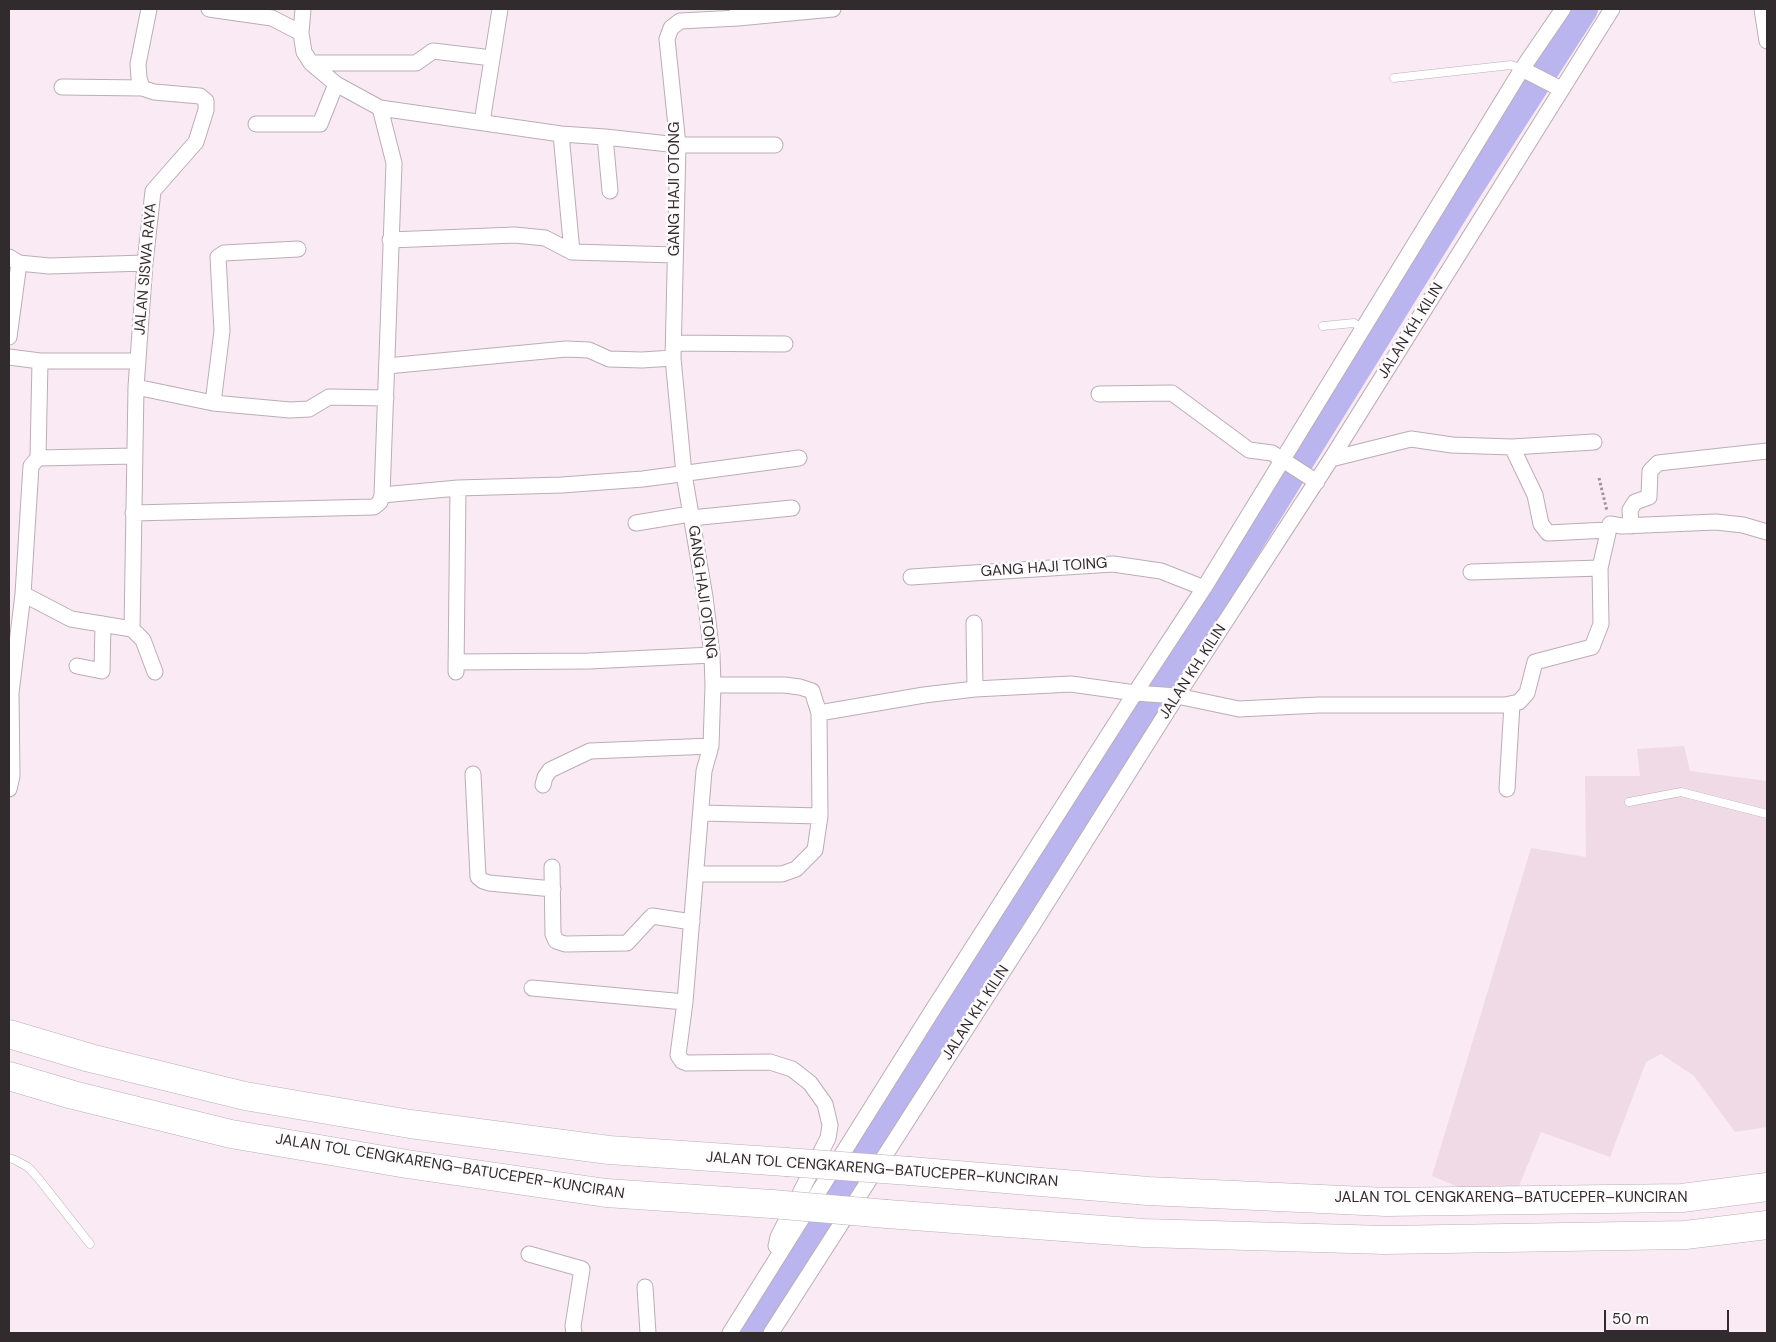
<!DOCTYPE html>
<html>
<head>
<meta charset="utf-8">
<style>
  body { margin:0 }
  #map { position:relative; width:1776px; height:1342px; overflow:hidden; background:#f9eaf3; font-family:"DM Sans",sans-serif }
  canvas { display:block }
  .frame { position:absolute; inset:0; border:10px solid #312b2e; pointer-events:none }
  .scale { position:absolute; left:1604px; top:1310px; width:125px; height:22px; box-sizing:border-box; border:2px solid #312b2e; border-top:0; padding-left:6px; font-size:15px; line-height:18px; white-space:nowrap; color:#312b2e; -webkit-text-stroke:4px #fefbfd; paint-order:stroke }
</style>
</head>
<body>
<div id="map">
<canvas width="1776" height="1342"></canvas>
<div class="frame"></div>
<div class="scale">50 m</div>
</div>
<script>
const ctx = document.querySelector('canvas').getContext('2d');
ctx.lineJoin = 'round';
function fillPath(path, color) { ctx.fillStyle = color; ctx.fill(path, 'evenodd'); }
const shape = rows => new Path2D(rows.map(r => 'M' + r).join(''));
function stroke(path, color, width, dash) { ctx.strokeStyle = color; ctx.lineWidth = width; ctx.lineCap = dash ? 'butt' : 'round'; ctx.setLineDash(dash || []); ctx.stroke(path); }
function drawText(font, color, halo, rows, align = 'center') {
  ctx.font = font + ' "DM Sans",sans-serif'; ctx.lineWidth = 5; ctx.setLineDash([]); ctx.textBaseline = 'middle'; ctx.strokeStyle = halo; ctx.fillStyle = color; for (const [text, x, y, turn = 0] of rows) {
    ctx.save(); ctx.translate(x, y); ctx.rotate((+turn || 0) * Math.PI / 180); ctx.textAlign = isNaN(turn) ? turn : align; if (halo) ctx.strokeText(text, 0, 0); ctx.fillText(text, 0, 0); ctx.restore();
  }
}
fillPath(shape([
  [1684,746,1690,771,1767,781,1767,1127,1735,1132,1694,1076,1661,1054,1646,1062,1610,1157,1541,1132,1510,1208,1432,1176,1531,848,1586,857,1585,776,1640,776,1637,749]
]), '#efdae5');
stroke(shape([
  [748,1333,1133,729,1464,194,1583,9]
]), '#bab5ef', 30);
const service = shape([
  [1394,78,1511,65,1522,69],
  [1323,326,1354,323,1363,329],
  [1629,802,1681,792,1767,814],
  [9,1158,15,1160,28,1167,38,1178,90,1244]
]);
const minor = shape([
  [209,9,272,18,301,33],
  [303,9,301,33,304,52,311,63,336,84,380,108,561,134,605,137,610,191],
  [737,9,738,18,680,21,671,28,667,39,678,145,673,358,684,474,705,597,712,655,713,685,711,746,704,771,685,1002,678,1055,682,1061,687,1063,770,1062,792,1069,810,1083,825,1104,830,1125,828,1138,778,1237,776,1246],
  [1762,9,1767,41],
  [738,18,833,9],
  [311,63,416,63,433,51,492,58],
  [1522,69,1561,89],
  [62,87,142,88],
  [482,122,500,9],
  [256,124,320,124,336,84],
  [561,134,572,252],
  [605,137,678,145,775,145],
  [390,240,515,235,545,238,572,252,675,255],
  [9,257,19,263,49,266,145,263],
  [9,337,19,263],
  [674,343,785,344],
  [9,357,40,361,38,458,31,466,23,594,11,693,12,776,9,789],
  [40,361,138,361],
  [387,366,566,349,589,350,609,359,642,360,673,358],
  [136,387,213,403,222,331,218,257,224,253,298,249],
  [1099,394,1172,393,1249,450,1272,453,1317,482],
  [213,403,290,410,309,409,329,397,386,398],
  [1512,447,1535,495,1541,524,1548,533,1608,530],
  [38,458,134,456],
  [1331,459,1411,439,1452,445,1512,447,1594,442],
  [382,495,458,488,562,485,643,479,799,458],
  [133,513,374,507,380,502,382,495,394,163,380,108],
  [691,518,792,508],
  [636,523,690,514],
  [1631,526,1630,510,1635,502,1649,497,1650,471,1658,463,1767,451],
  [1471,572,1600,568],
  [911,577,1113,564,1161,571,1204,588],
  [23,594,71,619,132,629,143,640,155,672],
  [974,623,975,689],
  [132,629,136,387,145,263,153,191,196,142,206,110,206,101,200,96,154,92,142,88,139,78,138,64,149,9],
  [456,662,589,661,712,655],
  [77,666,102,671,103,624],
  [456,672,458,488],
  [819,713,924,695,975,689,1071,684,1135,693,1177,696,1239,709,1319,705,1505,705,1519,702,1527,693,1535,662,1592,647,1601,624,1600,568,1610,524,1622,526,1716,522,1743,525,1767,532],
  [473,774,478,877,483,881,489,883,553,889],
  [543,785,545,777,550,770,590,751,711,746],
  [1507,789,1512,704],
  [701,813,820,816],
  [552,867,553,934,556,941,565,944,627,943,652,916,692,922],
  [696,874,782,874,796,869,815,850,820,816,819,713,812,691,800,687,784,685,713,685],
  [532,988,685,1002],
  [529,1254,582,1269,573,1326,574,1333],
  [645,1287,648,1333],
  [730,1333,932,1011,1135,693,1204,588,1522,69,1563,9],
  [771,1333,1036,920,1177,696,1331,459,1612,9]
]);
const motorway = shape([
  [9,1034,90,1058,245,1096,410,1124,609,1150,786,1162],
  [9,1076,73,1095,231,1134,407,1164,606,1193,772,1204],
  [910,1171,1148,1191,1386,1202,1682,1198,1767,1187],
  [887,1214,1144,1233,1385,1240,1685,1235,1767,1225]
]);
stroke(service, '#bbadb5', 9);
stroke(minor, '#bbadb5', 17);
stroke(motorway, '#bbadb5', 29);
stroke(shape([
  [1599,478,1607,511]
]), '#9e949a', 3, [2.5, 2.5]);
stroke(service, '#fff', 8);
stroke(minor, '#fff', 15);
stroke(motorway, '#fff', 28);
const motorwayBridge = shape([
  [786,1162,910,1171],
  [772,1204,887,1214]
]);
stroke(motorwayBridge, '#bbadb5', 29, []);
stroke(motorwayBridge, '#fff', 28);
drawText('15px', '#312b2e', '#fefbfd', [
  ["GANG HAJI OTONG",675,189,-90],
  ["JALAN SISWA RAYA",146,269,-85],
  ["JALAN KH. KILIN",1411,331,-58],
  ["GANG HAJI TOING",1044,568,-4],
  ["GANG HAJI OTONG",702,592,82],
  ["JALAN KH. KILIN",1193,672,-57],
  ["JALAN KH. KILIN",976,1013,-57],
  ["JALAN TOL CENGKARENG–BATUCEPER–KUNCIRAN",450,1167,9],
  ["JALAN TOL CENGKARENG–BATUCEPER–KUNCIRAN",882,1170,4],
  ["JALAN TOL CENGKARENG–BATUCEPER–KUNCIRAN",1511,1198]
]);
</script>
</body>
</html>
